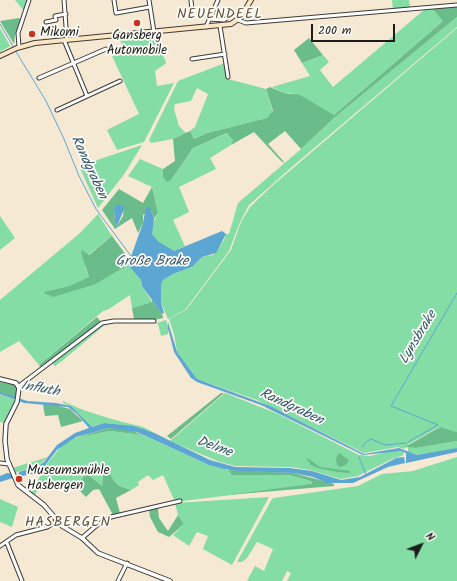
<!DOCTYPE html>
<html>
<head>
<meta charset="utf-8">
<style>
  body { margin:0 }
  #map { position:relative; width:457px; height:581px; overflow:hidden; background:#f5e9d3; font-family:Kalam,sans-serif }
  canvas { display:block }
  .north { position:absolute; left:401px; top:525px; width:40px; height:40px; -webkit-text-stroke:3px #fdfcf7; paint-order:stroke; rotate:48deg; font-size:11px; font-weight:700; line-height:16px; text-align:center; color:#1c1c1c }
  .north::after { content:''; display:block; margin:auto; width:14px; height:18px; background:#1c1c1c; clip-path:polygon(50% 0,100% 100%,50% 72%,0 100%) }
  .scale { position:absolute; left:311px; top:24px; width:84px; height:18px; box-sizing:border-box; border:2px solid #1c1c1c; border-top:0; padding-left:5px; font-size:12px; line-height:14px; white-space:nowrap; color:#1c1c1c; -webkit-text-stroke:3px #fdfcf7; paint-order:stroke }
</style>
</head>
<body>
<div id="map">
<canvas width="457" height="581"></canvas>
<div class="north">N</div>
<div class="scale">200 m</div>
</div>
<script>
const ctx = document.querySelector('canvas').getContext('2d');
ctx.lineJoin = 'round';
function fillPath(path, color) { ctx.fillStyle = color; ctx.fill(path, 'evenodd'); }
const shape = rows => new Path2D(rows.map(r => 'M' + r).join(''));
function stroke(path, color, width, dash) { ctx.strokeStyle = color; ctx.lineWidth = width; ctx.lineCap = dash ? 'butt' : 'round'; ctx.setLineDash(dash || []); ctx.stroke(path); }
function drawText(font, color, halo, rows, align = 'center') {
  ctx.font = font + ' Kalam,sans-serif'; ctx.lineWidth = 3.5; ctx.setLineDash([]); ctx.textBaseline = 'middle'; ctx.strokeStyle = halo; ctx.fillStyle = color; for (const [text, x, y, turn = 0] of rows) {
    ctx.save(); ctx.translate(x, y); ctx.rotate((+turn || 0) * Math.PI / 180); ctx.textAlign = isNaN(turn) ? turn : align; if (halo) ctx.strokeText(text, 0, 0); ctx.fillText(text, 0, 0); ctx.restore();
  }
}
fillPath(shape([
  [15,0,28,0,24,11],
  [392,0,409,0,410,8,393,10],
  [433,9,444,20,334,115,291,93,284,93,272,87,310,76,302,63,323,55,329,62,320,70,333,87,424,10],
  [457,17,457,27,293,166,249,205,240,222,229,251,185,310,168,319,161,303,161,285,163,280,173,274,192,267,202,257,213,255,224,240,226,234,229,234,238,203,301,149,335,117],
  [0,28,10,46,0,52],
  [457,28,457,432,439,427,409,444,404,449,398,447,364,453,257,400,197,379,177,352,174,334,169,319,186,310,231,250,241,222,250,207,272,186],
  [154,36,166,62,165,64,155,71,157,86,174,83,144,142,117,150,107,130,139,114,112,56,125,52,120,40],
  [225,63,228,79,266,89,273,113,267,118,207,133,194,139,190,131,195,127,208,94,197,88,191,101,175,104,174,109,179,126,186,133,173,139,151,143,149,140,178,81],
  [228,133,233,140,231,145,210,158,216,169,179,187,189,212,173,220,185,246,174,251,168,249,159,242,152,234,152,226,158,213,152,187,128,176,140,159,163,169,163,177,171,180,193,148],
  [142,145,125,173,98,208,79,166],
  [98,214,112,236,88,255,85,267,89,277,96,284,128,265,141,280,142,286,152,302,132,308,130,295,109,309,103,311,39,365,19,341,0,352,0,300,80,233],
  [0,216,15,238,0,250],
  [166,320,169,328,168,334,161,336,158,324,154,324],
  [102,324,106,324,62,361,55,366,52,363,95,328],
  [225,393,278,414,359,455,370,456,394,450,403,452,404,455,392,459,358,476,341,479,310,470,290,467,235,466,220,462,134,426,104,423,92,427,71,406,63,403,63,401,83,410,115,420,143,427,170,441],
  [0,394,15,400,5,423,0,422],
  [110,431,143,435,209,465,228,470,232,475,289,475,311,481,312,485,175,502,163,475,153,480,148,475,138,482,139,485,131,490,119,486,114,481,106,468,104,467,102,486,86,473,72,491,63,484,61,486,50,478,34,495,31,493,42,473,40,472,61,447,74,438],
  [457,441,457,448,447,451,417,455,408,452,408,447,416,448],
  [48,457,38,466,14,473,12,468],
  [457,457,457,581,287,581,291,573,287,571,282,581,247,581,255,566,264,571,273,549,257,542,247,558,242,562,237,562,272,499,274,498,358,486,382,474,413,471],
  [269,497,232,565,203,549,208,536,197,532,189,546,173,535,184,524,178,515,175,503],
  [0,499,18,507,12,527,0,522]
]), '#83dda4');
fillPath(shape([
  [457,6,457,17,335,117,301,149,285,131,268,144,285,163,281,161,254,132,231,145,233,140,227,133,193,148,171,180,167,182,163,177,163,169,175,161,173,139,190,131,194,139,207,133,267,118,273,111,266,89,270,87,284,93,300,95,334,115,443,21,433,9],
  [19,18,21,20,15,35,14,44,0,21],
  [309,38,323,55,302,63,294,50],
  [152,187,158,213,154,219,151,210,143,215,143,223,138,233,132,218,115,229,102,210,119,189,143,203],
  [124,206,123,216,117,226,115,223,114,209],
  [112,236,129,259,128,265,96,284,53,297,44,293,44,292,70,286,89,277,81,253,82,250,89,255],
  [152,300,162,314,163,318,154,320,134,319,132,308,152,302],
  [97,317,101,322,41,368,39,365],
  [0,382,15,385,18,389,16,398,0,392],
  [221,393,224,393,171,439,167,436],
  [43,405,55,405,70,409,83,421,61,427,58,415,45,416],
  [440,427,457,432,457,441,416,448,405,447],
  [109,428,128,429,143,435,110,431,74,438],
  [339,453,349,460,346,465,340,467,337,465,336,458],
  [306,457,320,467,350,471,350,473,338,472,317,468,311,465],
  [104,467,106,467,114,481,119,486,131,490,116,498,120,513,113,515,99,489,93,490,86,497,76,487,86,473,102,486],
  [228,470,294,473,334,484,334,486,227,495,312,484,311,481,289,475,232,475],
  [158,508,159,518,168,531,178,515,184,524,169,537,158,532,150,517,149,510]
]), '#6abc8a');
fillPath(shape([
  [118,204,125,207,117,226,115,223,114,209],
  [146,207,149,207,151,210,154,219,152,234,159,242,174,251,222,231,226,234,216,253,202,257,192,267,173,274,163,280,161,285,161,303,164,313,162,314,142,286,141,280,128,265,143,223],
  [168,322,177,352,197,379,270,406,364,454,399,448,417,455,457,448,457,452,406,463,406,453,400,451,363,455,261,405,197,382,191,378,174,352,168,328],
  [0,392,27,401,56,403,71,406,92,427,104,423,134,426,154,433,210,460,235,467,289,468,312,471,341,480,360,477,396,458,404,457,405,463,388,467,353,483,327,483,313,477,294,473,237,471,224,469,209,465,137,432,109,428,76,437,57,450,40,472,18,477,19,472,38,466,44,462,57,445,75,433,89,428,77,414,68,407,24,403,0,394],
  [7,473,15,474,16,477,0,482,0,476]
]), '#5ba6d3');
stroke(shape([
  [0,24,14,48],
  [15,50,46,101,64,139,79,176,96,209,131,256],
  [408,442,438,425,391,406,457,293],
  [362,447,366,442,371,439,385,445,406,443],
  [359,457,366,475]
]), '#5ba6d3', 1);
const minor = shape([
  [64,0,67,40],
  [114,0,116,13,150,7],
  [149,0,154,32],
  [191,0,192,10],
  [209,19,224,20,231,15],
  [238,20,246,23,457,5],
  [46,22,56,20,55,16,66,14],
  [220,26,228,77],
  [206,27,218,0],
  [64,40,87,96],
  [19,47,18,33,29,0],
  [192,59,225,54],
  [39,78,106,49],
  [57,110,120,81],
  [19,386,102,323,114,321,154,321],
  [0,463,9,464],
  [82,538,97,525,111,517,180,501],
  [7,543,22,581],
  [0,546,16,535,47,527,57,521],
  [118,581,127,563]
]);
const tertiary = shape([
  [0,379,16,383,19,388,17,402,6,424,5,441,7,459,18,485,44,505,62,526,82,538,98,553,170,581]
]);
const secondary = shape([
  [0,56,17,48,35,43,231,24,241,17,251,0]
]);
stroke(minor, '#3d3b37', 5);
stroke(tertiary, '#3d3b37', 5.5);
stroke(secondary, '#3d3b37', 6);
stroke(minor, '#fff', 3);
stroke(tertiary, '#fff', 3.5);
stroke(secondary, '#fce6c4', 4);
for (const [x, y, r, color] of [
  [137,23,4,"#c8321e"],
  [32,34,4,"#c8321e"],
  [19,479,4,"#c8321e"]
]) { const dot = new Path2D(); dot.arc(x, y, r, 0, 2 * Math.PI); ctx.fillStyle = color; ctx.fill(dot); stroke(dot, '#fdfcf7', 1.5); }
drawText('13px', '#1c1c1c', '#fdfcf7', [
  ["Mikomi",40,34],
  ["Gansberg",137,37,"center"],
  ["Automobile",137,52,"center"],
  ["Museumsmühle",27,472],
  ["Hasbergen",27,487]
], 'left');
ctx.letterSpacing = '1px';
drawText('14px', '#615039', '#fdfcf7', [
  ["NEUENDEEL",220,16],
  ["HASBERGEN",68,524]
]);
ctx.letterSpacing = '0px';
drawText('italic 14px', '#385a6e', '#fdfcf7', [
  ["Randgraben",88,168,65],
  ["Große Brake",152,263],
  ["Lynsbrake",419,338,-59],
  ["Influth",40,390,10],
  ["Randgraben",291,408,25],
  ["Delme",214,448,20]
]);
</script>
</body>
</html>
